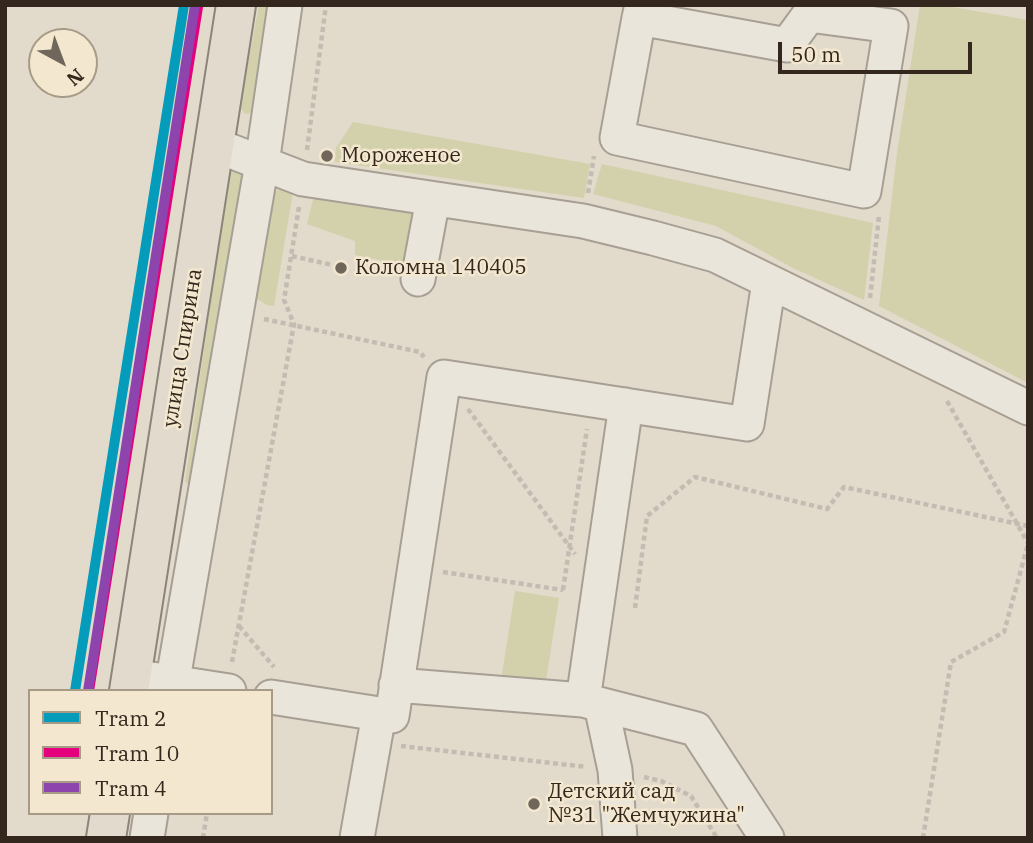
<!DOCTYPE html>
<html>
<head>
<meta charset="utf-8">
<style>
  body { margin:0 }
  #map { position:relative; width:1033px; height:843px; overflow:hidden; background:#e2daca; font-family:"IBM Plex Serif",serif }
  canvas { display:block }
  .frame { position:absolute; inset:0; border:7px solid #34271d; pointer-events:none }
  .legend { position:absolute; left:28px; top:689px; width:245px; height:126px; box-sizing:border-box; background:#f3e8cf; border:2px solid #a79b88; margin:0; padding:9px 12px; list-style:none; font-size:21px; color:#34271d }
  .legend li { display:flex; align-items:center; gap:14px; height:35px }
  .legend b { width:35px; border:2px solid #a79b88 }
  .north { position:absolute; left:28px; top:28px; width:70px; height:70px; box-sizing:border-box; background:#f3e8cf; border:2px solid #a79b88; border-radius:50%; rotate:139deg; font-size:19px; font-weight:700; line-height:28px; text-align:center; color:#34271d }
  .north::after { content:''; display:block; margin:auto; width:24px; height:32px; background:#71665a; clip-path:polygon(50% 0,100% 100%,50% 72%,0 100%) }
  .scale { position:absolute; left:778px; top:42px; width:194px; height:32px; box-sizing:border-box; border:4px solid #34271d; border-top:0; padding-left:9px; font-size:21px; line-height:24px; white-space:nowrap; color:#34271d; -webkit-text-stroke:5px #f3e8cf; paint-order:stroke }
</style>
</head>
<body>
<div id="map">
<canvas width="1033" height="843"></canvas>
<div class="frame"></div>
<ul class="legend">
<li><b style="height:9px;background:#059cbc"></b>Tram 2</li>
<li><b style="height:9px;background:#e5007d"></b>Tram 10</li>
<li><b style="height:9px;background:#8e44ad"></b>Tram 4</li>
</ul>
<div class="north">N</div>
<div class="scale">50 m</div>
</div>
<script>
const ctx = document.querySelector('canvas').getContext('2d');
ctx.lineJoin = 'round';
function fillPath(path, color) { ctx.fillStyle = color; ctx.fill(path, 'evenodd'); }
const shape = rows => new Path2D(rows.map(r => 'M' + r).join(''));
function stroke(path, color, width, dash) { ctx.strokeStyle = color; ctx.lineWidth = width; ctx.lineCap = dash ? 'butt' : 'round'; ctx.setLineDash(dash || []); ctx.stroke(path); }
function drawText(font, color, halo, rows, align = 'center') {
  ctx.font = font + ' "IBM Plex Serif",serif'; ctx.lineWidth = 5; ctx.setLineDash([]); ctx.textBaseline = 'middle'; ctx.strokeStyle = halo; ctx.fillStyle = color; for (const [text, x, y, turn = 0] of rows) {
    ctx.save(); ctx.translate(x, y); ctx.rotate((+turn || 0) * Math.PI / 180); ctx.textAlign = isNaN(turn) ? turn : align; if (halo) ctx.strokeText(text, 0, 0); ctx.fillText(text, 0, 0); ctx.restore();
  }
}
fillPath(shape([
  [259,5,273,5,255,104,250,113,245,114,240,106],
  [920,5,940,5,1028,20,1028,383,879,306,897,153],
  [353,122,590,164,584,198,335,162,336,148],
  [602,164,873,223,864,300,795,269,716,226,593,194],
  [236,167,247,176,191,486,185,482,229,174],
  [287,187,293,192,274,306,267,305,257,299,255,293,270,199,279,188],
  [315,192,406,209,415,215,410,256,399,264,355,255,355,241,307,224],
  [515,591,559,598,545,687,501,680]
]), '#d2d1ac');
const minor = shape([
  [639,18,787,45,809,15,891,26,864,191,617,138,639,18,642,5],
  [215,145,303,179,583,221,653,238,715,255,1028,408],
  [418,279,433,199],
  [152,679,229,691],
  [396,685,583,700,696,729,767,838],
  [171,691,262,163,285,5],
  [271,697,392,716,444,377,747,424,769,282],
  [583,700,626,405],
  [601,705,615,770,620,838],
  [147,838,151,813],
  [357,838,379,714]
]);
const major = shape([
  [129,691,236,5],
  [106,838,110,813]
]);
stroke(minor, '#a79f94', 37);
stroke(major, '#8c847a', 42);
stroke(shape([
  [307,150,326,5],
  [588,193,594,156],
  [292,256,337,266],
  [870,298,879,216],
  [264,319,420,352,424,357],
  [947,401,1028,543],
  [468,409,575,554],
  [443,572,563,590],
  [563,590,587,429],
  [635,608,647,516,695,477,827,509,844,487,1028,526],
  [239,626,274,667],
  [232,662,294,324,284,300,299,207],
  [401,746,587,767],
  [644,777,661,781,691,796,717,838],
  [203,838,207,813],
  [923,838,951,662,1004,632,1028,544]
]), '#c2bcb3', 4.5, [5, 3.5]);
stroke(minor, '#eae5db', 33);
stroke(major, '#e1dacd', 38);
stroke(shape([
  [75,691,184,5]
]), '#059cbc', 10);
stroke(shape([
  [89,691,198,7]
]), '#e5007d', 10);
stroke(shape([
  [88,691,195,5]
]), '#8e44ad', 10);
for (const [x, y, r, color] of [
  [327,156,7,"#71665a"],
  [341,268,7,"#71665a"],
  [534,804,7,"#71665a"]
]) { const dot = new Path2D(); dot.arc(x, y, r, 0, 2 * Math.PI); ctx.fillStyle = color; ctx.fill(dot); stroke(dot, '#f3e8cf', 2.5); }
drawText('21px', '#34271d', '#f3e8cf', [
  ["Мороженое",341,156],
  ["Коломна 140405",355,268],
  ["Детский сад",548,792],
  ["№31 \"Жемчужина\"",548,816]
], 'left');
drawText('21px', '#34271d', '#f3e8cf', [
  ["улица Спирина",183,348,-81]
]);
</script>
</body>
</html>
